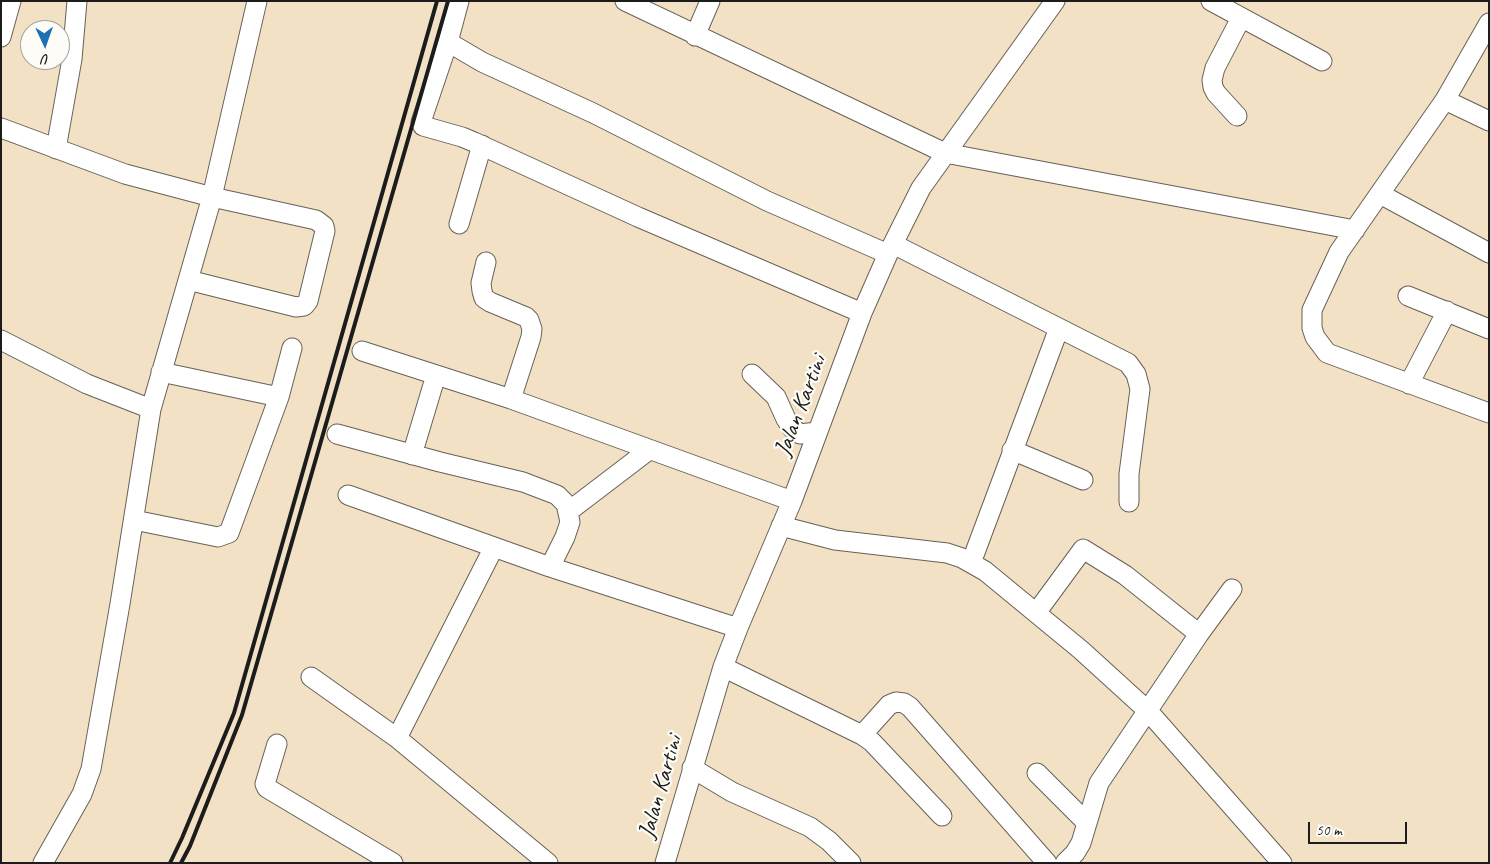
<!DOCTYPE html>
<html>
<head>
<meta charset="utf-8">
<style>
  body { margin:0 }
  #map { position:relative; width:1490px; height:864px; overflow:hidden; background:#f2e1c4; font-family:Caveat,sans-serif }
  canvas { display:block }
  .frame { position:absolute; inset:0; border:2px solid #1c1c1c; pointer-events:none }
  .north { position:absolute; left:20px; top:20px; width:50px; height:50px; box-sizing:border-box; background:#fdfcf7; border:1px solid #a3a29f; border-radius:50%; rotate:177deg; font-size:14px; font-weight:700; line-height:20px; text-align:center; color:#1c1c1c }
  .north::after { content:''; display:block; margin:auto; width:18px; height:22px; background:#1f6fb2; clip-path:polygon(50% 0,100% 100%,50% 72%,0 100%) }
  .scale { position:absolute; left:1308px; top:822px; width:99px; height:22px; box-sizing:border-box; border:2px solid #1c1c1c; border-top:0; padding-left:6px; font-size:15px; line-height:18px; white-space:nowrap; color:#1c1c1c; -webkit-text-stroke:4px #fdfcf7; paint-order:stroke }
</style>
</head>
<body>
<div id="map">
<canvas width="1490" height="864"></canvas>
<div class="frame"></div>
<div class="north">U</div>
<div class="scale">50 m</div>
</div>
<script>
const ctx = document.querySelector('canvas').getContext('2d');
ctx.lineJoin = 'round';
const shape = rows => new Path2D(rows.map(r => 'M' + r).join(''));
function stroke(path, color, width, dash) { ctx.strokeStyle = color; ctx.lineWidth = width; ctx.lineCap = dash ? 'butt' : 'round'; ctx.setLineDash(dash || []); ctx.stroke(path); }
function drawText(font, color, halo, rows, align = 'center') {
  ctx.font = font + ' Caveat,sans-serif'; ctx.lineWidth = 4.5; ctx.setLineDash([]); ctx.textBaseline = 'middle'; ctx.strokeStyle = halo; ctx.fillStyle = color; for (const [text, x, y, turn = 0] of rows) {
    ctx.save(); ctx.translate(x, y); ctx.rotate((+turn || 0) * Math.PI / 180); ctx.textAlign = isNaN(turn) ? turn : align; if (halo) ctx.strokeText(text, 0, 0); ctx.fillText(text, 0, 0); ctx.restore();
  }
}
const minor = shape([
  [459,1,448,42,421,122,423,126,462,137,474,142,638,217,862,313],
  [625,1,945,153,1355,230],
  [1211,1,1322,61],
  [1489,23,1445,100,1339,252,1312,310,1312,328,1315,337,1327,353,1489,413],
  [695,36,710,1],
  [1,37,11,1],
  [448,42,482,62,593,113,767,201,888,254],
  [1445,100,1489,121],
  [1237,116,1216,93,1213,87,1212,80,1215,68,1241,18],
  [1,128,125,174,212,197,316,220,324,226,325,231,308,301,304,306,296,307,188,280],
  [56,149,72,59,77,1],
  [1380,194,1489,253],
  [459,224,482,145],
  [893,244,1128,363,1136,374,1140,389,1129,474,1129,502],
  [486,262,481,283,482,291,484,298,490,302,526,317,529,320,532,329,531,337,511,399],
  [1408,296,1489,329],
  [1,340,87,384,151,409],
  [362,351,511,399,792,501],
  [161,372,279,397],
  [752,374,776,397,786,419,792,428,800,434,817,432],
  [1409,384,1447,311],
  [337,434,440,462,523,482,557,495,566,504,570,522,565,537,550,567],
  [1012,450,1083,480],
  [412,455,436,375],
  [348,495,550,567,738,628],
  [569,511,649,450],
  [134,520,218,537,229,533,279,397,292,348],
  [781,526,835,540,947,553,962,558,985,571,1081,650,1148,711,1282,863],
  [971,563,1059,328],
  [1036,613,1083,549,1125,575,1199,634],
  [723,667,862,735,872,742,942,816],
  [311,677,397,738,548,863],
  [862,735,889,705,896,702,904,703,910,707,1047,863],
  [397,738,494,547],
  [277,744,265,784,267,788,393,863],
  [692,768,732,792,810,827,829,841,851,863],
  [1037,773,1087,823],
  [43,863,82,794,91,769,120,604,151,409,212,197,257,1],
  [665,863,723,667,738,628,792,501,862,313,888,254,921,188,1055,1],
  [1065,863,1075,853,1081,843,1099,783,1199,634,1232,589]
]);
stroke(minor, '#676157', 21);
stroke(minor, '#fff', 19);
stroke(shape([
  [170,863,182,838,234,713,437,1],
  [181,863,190,846,242,715,448,1]
]), '#1c1c1c', 4);
drawText('24px', '#1c1c1c', '#fdfcf7', [
  ["Jalan Kartini",801,406,-69],
  ["Jalan Kartini",661,787,-74]
]);
</script>
</body>
</html>
